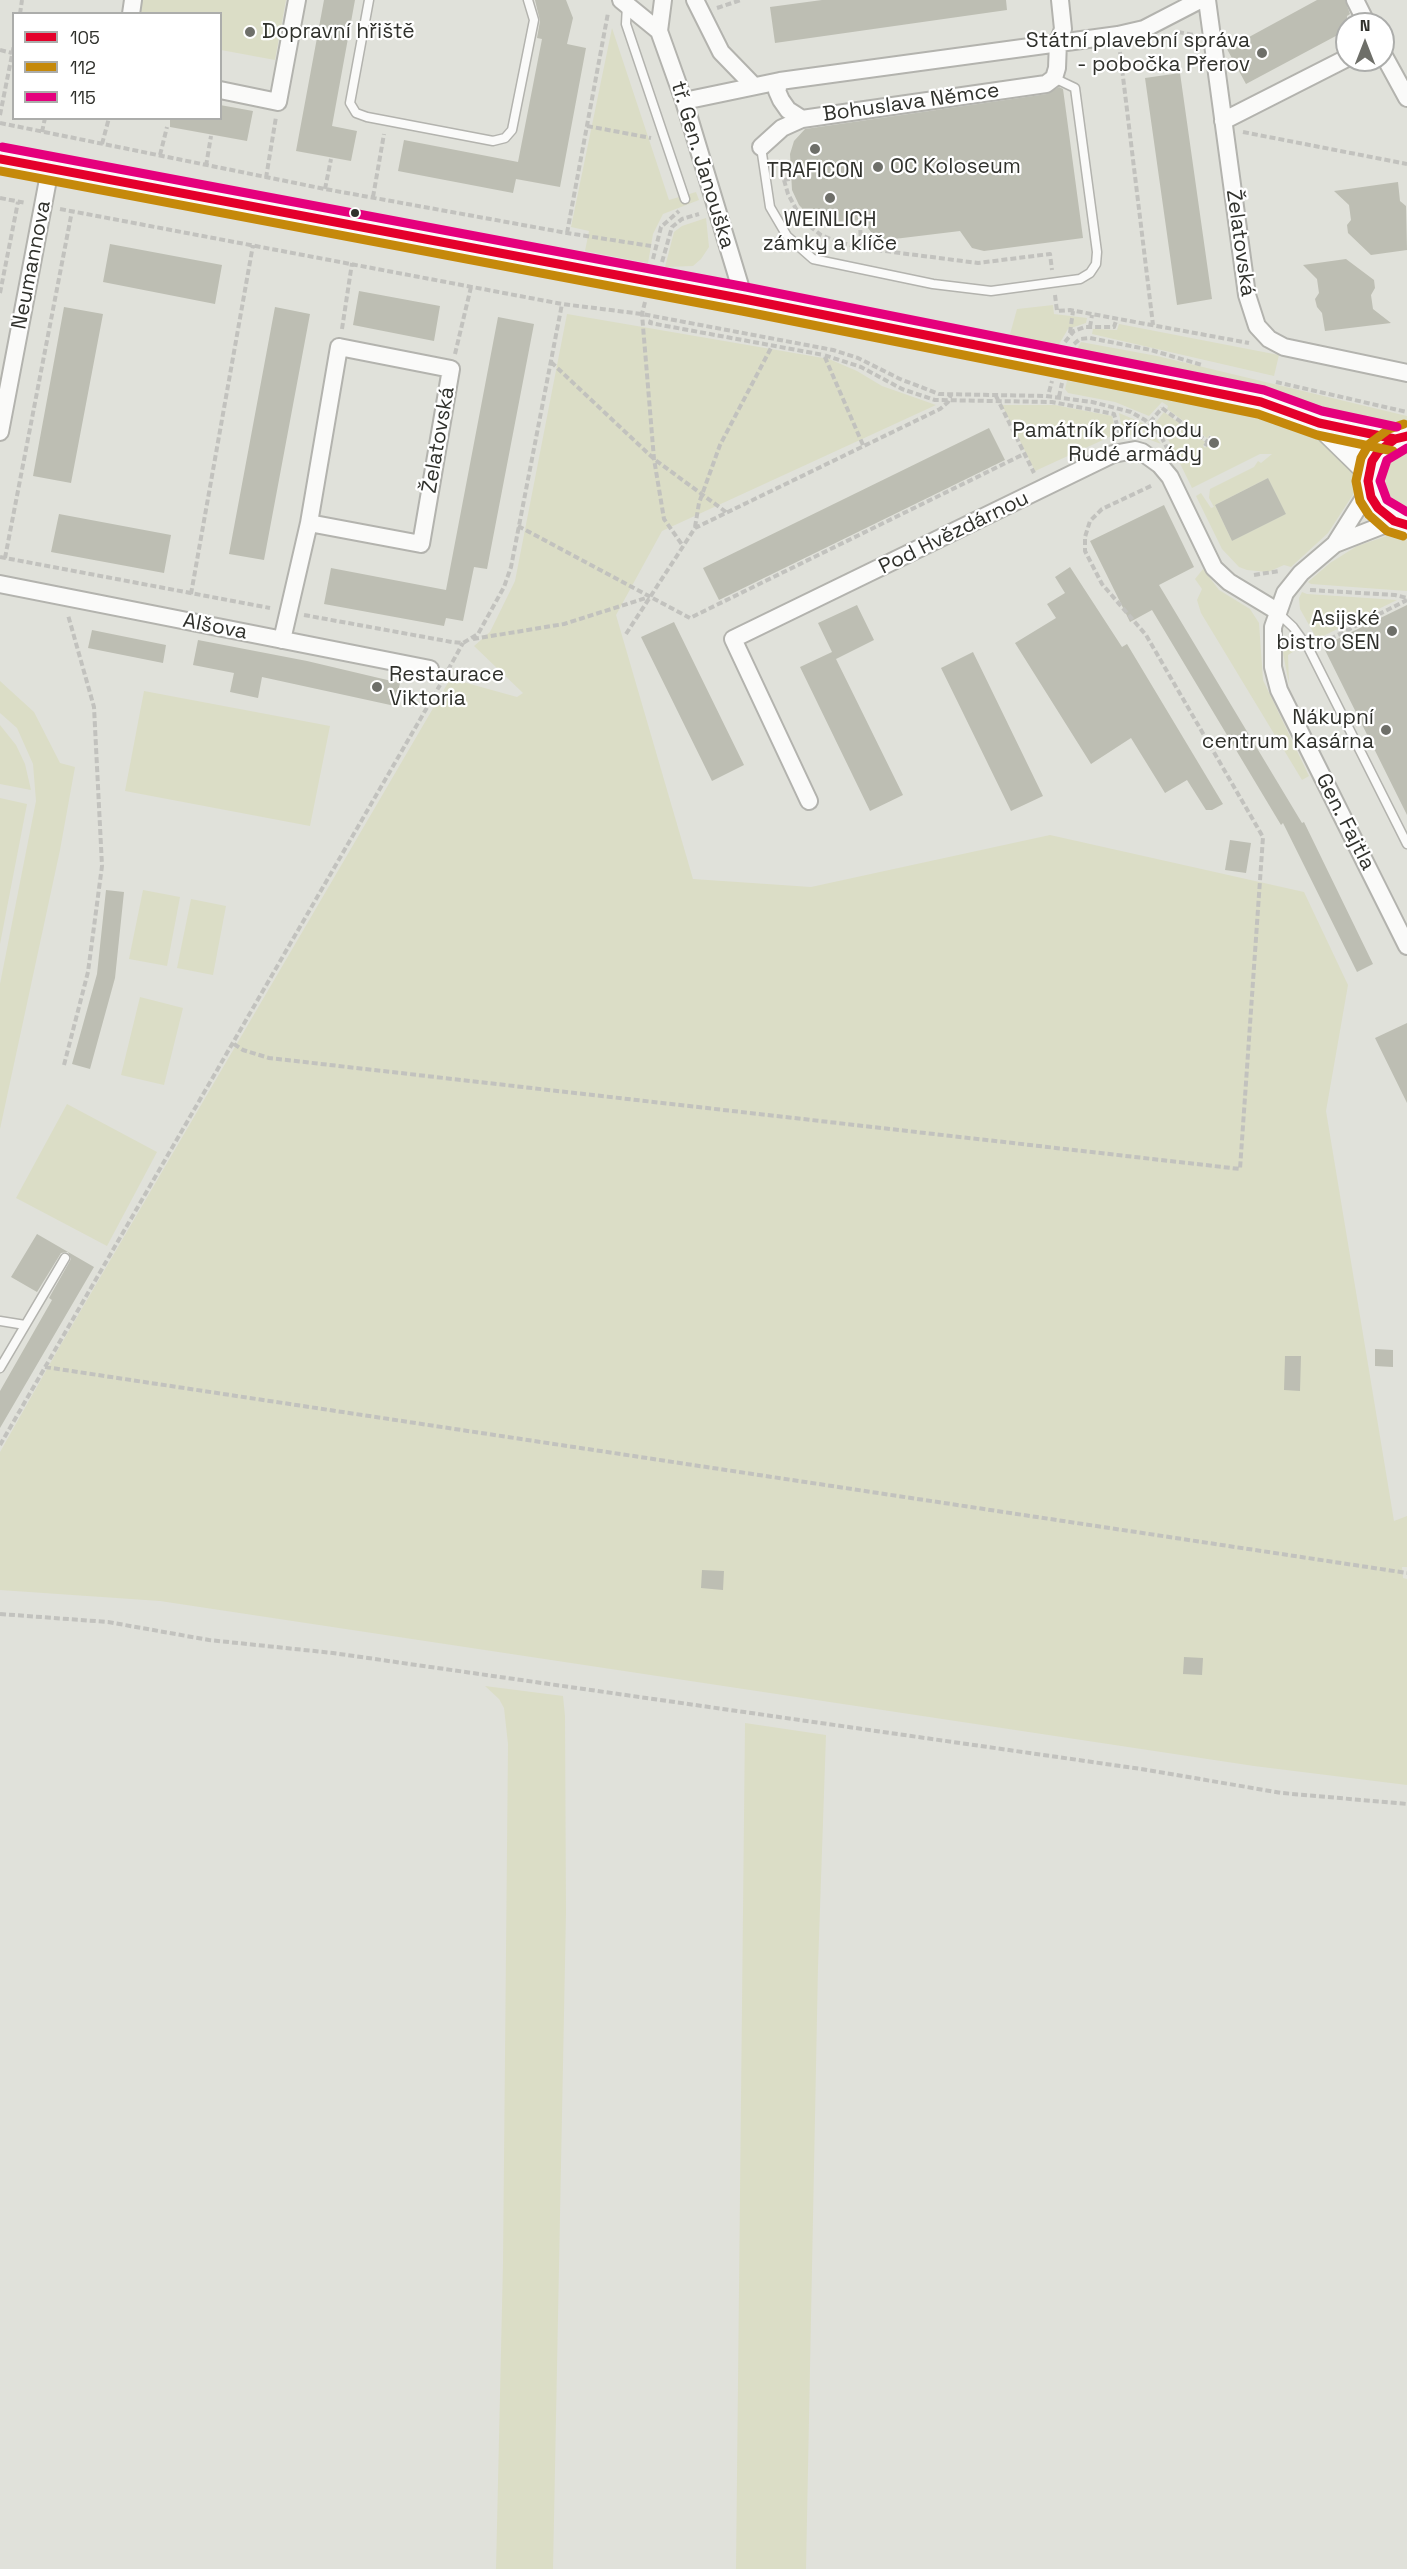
<!DOCTYPE html>
<html>
<head>
<meta charset="utf-8">
<style>
  body { margin:0 }
  #map { position:relative; width:1407px; height:2569px; overflow:hidden; background:#e0e1da; font-family:"Space Grotesk",sans-serif }
  canvas { display:block }
  .legend { position:absolute; left:12px; top:12px; width:210px; height:108px; box-sizing:border-box; background:#fff; border:2px solid #acadab; margin:0; padding:8px 10px; list-style:none; font-size:18px; color:#30312c }
  .legend li { display:flex; align-items:center; gap:12px; height:30px }
  .legend b { width:30px; border:2px solid #acadab }
  .north { position:absolute; left:1335px; top:12px; width:60px; height:60px; box-sizing:border-box; background:#fff; border:2px solid #acadab; border-radius:50%; rotate:0deg; font-size:16px; font-weight:700; line-height:24px; text-align:center; color:#30312c }
  .north::after { content:''; display:block; margin:auto; width:21px; height:27px; background:#6e6f69; clip-path:polygon(50% 0,100% 100%,50% 72%,0 100%) }
</style>
</head>
<body>
<div id="map">
<canvas width="1407" height="2569"></canvas>
<ul class="legend">
<li><b style="height:8px;background:#e4002b"></b>105</li>
<li><b style="height:8px;background:#c5890b"></b>112</li>
<li><b style="height:8px;background:#e5007d"></b>115</li>
</ul>
<div class="north">N</div>
</div>
<script>
const ctx = document.querySelector('canvas').getContext('2d');
ctx.lineJoin = 'round';
function fillPath(path, color) { ctx.fillStyle = color; ctx.fill(path, 'evenodd'); }
const shape = rows => new Path2D(rows.map(r => 'M' + r).join(''));
function stroke(path, color, width, dash) { ctx.strokeStyle = color; ctx.lineWidth = width; ctx.lineCap = dash ? 'butt' : 'round'; ctx.setLineDash(dash || []); ctx.stroke(path); }
function drawText(font, color, halo, rows, align = 'center') {
  ctx.font = font + ' "Space Grotesk",sans-serif'; ctx.lineWidth = 4.5; ctx.setLineDash([]); ctx.textBaseline = 'middle'; ctx.strokeStyle = halo; ctx.fillStyle = color; for (const [text, x, y, turn = 0] of rows) {
    ctx.save(); ctx.translate(x, y); ctx.rotate((+turn || 0) * Math.PI / 180); ctx.textAlign = isNaN(turn) ? turn : align; if (halo) ctx.strokeText(text, 0, 0); ctx.fillText(text, 0, 0); ctx.restore();
  }
}
fillPath(shape([
  [140,0,286,0,275,60,221,50,220,14,138,14],
  [612,28,669,200,696,192,699,200,663,214,653,234,648,263,585,251,589,231,571,227],
  [706,218,709,247,701,259,693,266,665,267,674,232,682,226],
  [1053,305,1054,314,1087,318,1086,323,1068,329,1058,346,1009,338,1017,309],
  [567,314,829,359,857,371,882,386,936,405,662,531,616,615,693,879,811,887,1050,835,1304,892,1348,985,1326,1111,1394,1521,1407,1516,1407,1567,1402,1567,1403,1578,1407,1579,1407,1785,1254,1766,160,1601,0,1590,0,1452,56,1353,449,681,463,682,517,697,523,693,474,646,490,632,515,581],
  [1119,324,1279,355,1274,376,1092,334,1093,329,1117,330],
  [1081,342,1157,356,1407,416,1407,423,1385,427,1356,420,1273,391,1077,349],
  [1067,381,1163,396,1279,420,1320,438,1352,470,1355,478,1354,493,1328,533,1291,567,1284,565,1268,572,1247,570,1239,567,1222,549,1196,496,1201,493,1211,508,1214,507,1209,498,1210,489,1254,467,1258,461,1261,463,1272,454,1260,454,1192,488,1169,441,1156,422,1164,412,1205,442,1203,446,1205,448,1213,438,1210,435,1207,438,1167,409,1168,406,1162,402,1149,416,1115,402,1068,393,1065,389],
  [1268,478,1286,514,1232,541,1215,505],
  [1002,405,1055,405,1112,416,1116,434,1035,471],
  [1119,413,1145,424,1161,444,1140,436,1123,434],
  [1407,453,1407,507,1394,501,1389,495,1384,478,1391,462],
  [1393,534,1407,536,1407,591,1311,584,1308,582,1330,563,1357,546],
  [1203,569,1219,590,1250,609,1259,623,1263,680,1309,776,1302,780,1201,613,1197,600,1202,589,1195,579],
  [1302,592,1307,594,1397,600,1317,639,1300,609,1299,598],
  [1289,644,1296,650,1288,655,1289,684,1283,653,1285,646],
  [0,681,34,712,60,763,75,767,60,850,0,1129,0,984,36,801,33,764,17,728,0,713],
  [144,691,330,726,310,826,125,791],
  [0,725,16,745,25,764,31,790,0,784],
  [0,798,27,804,0,944],
  [143,890,180,897,167,966,129,959],
  [191,899,226,906,213,975,177,968],
  [140,997,183,1008,164,1085,121,1075],
  [67,1104,157,1152,107,1246,16,1198],
  [485,1686,563,1696,565,1716,566,1912,553,2569,496,2569,503,2263,508,1744,504,1708,499,1699],
  [745,1723,826,1735,818,1966,806,2569,736,2569]
]), '#dbddc6');
fillPath(shape([
  [324,0,355,0,332,126,357,131,351,161,296,151],
  [535,0,566,0,573,18,567,44,586,48,560,187,516,179,513,193,398,171,404,140,518,162,542,39,537,38,540,21],
  [822,0,1006,0,1007,10,775,43,770,7],
  [1317,0,1345,0,1350,14,1347,16,1347,30,1246,84,1227,49],
  [1180,73,1212,299,1177,305,1145,78],
  [1059,87,1063,89,1083,238,984,251,972,248,960,231,886,240,871,232,862,220,824,222,810,216,799,205,792,190,790,154,794,141,805,129,1047,94],
  [220,105,253,111,247,141,170,127,170,118,220,118],
  [1398,182,1400,201,1406,206,1407,250,1371,255,1348,233,1347,225,1351,220,1349,205,1334,191],
  [110,244,222,265,215,304,103,282],
  [1346,259,1374,280,1375,288,1371,295,1373,309,1391,323,1325,331,1322,313,1317,307,1315,299,1319,293,1317,279,1303,265],
  [359,291,440,306,434,341,353,325],
  [64,307,103,314,71,483,33,476],
  [275,307,310,314,264,560,229,554],
  [498,317,534,324,487,569,474,567,463,621,446,618,444,626,324,604,331,568,446,590],
  [989,428,1005,460,719,600,703,568],
  [1268,478,1286,514,1232,541,1215,505],
  [1164,505,1194,567,1159,585,1302,823,1304,822,1373,964,1357,972,1283,823,1281,825,1152,610,1130,622,1090,541],
  [59,514,171,535,164,573,51,552],
  [1070,567,1122,647,1127,644,1223,804,1212,810,1206,810,1187,780,1165,793,1131,738,1091,764,1015,643,1056,618,1047,604,1065,593,1055,577],
  [857,605,874,640,836,659,903,795,870,811,800,667,832,652,818,623],
  [1407,605,1407,815,1323,646],
  [674,622,744,765,712,781,641,637],
  [92,630,166,645,163,663,88,648],
  [198,640,307,661,400,683,395,706,262,677,258,698,230,692,234,673,193,665],
  [973,652,1043,796,1011,811,941,668],
  [1230,840,1251,843,1246,873,1225,870],
  [106,890,124,892,115,978,90,1069,72,1064,97,974],
  [1407,1023,1407,1103,1375,1038],
  [37,1234,94,1267,0,1428,0,1391,52,1300,49,1298,71,1259,68,1252,61,1253,37,1292,11,1277],
  [1375,1349,1393,1350,1393,1367,1375,1366],
  [1285,1356,1301,1356,1300,1391,1284,1390],
  [702,1570,724,1571,723,1590,701,1588],
  [1184,1657,1203,1658,1202,1675,1183,1674]
]), '#bdbeb3');
const service = shape([
  [369,0,350,103,356,113,367,117,493,141,505,138,512,130,534,20,528,0],
  [627,5,626,24,685,199],
  [761,147,770,207,787,236,813,259,933,284,991,291,1080,279,1090,273,1096,264,1097,252,1075,88,1054,78],
  [1277,612,1293,627,1309,649,1407,844],
  [0,1321,25,1325],
  [0,1368,65,1258]
]);
const minor = shape([
  [621,0,659,31],
  [663,0,659,31,684,101,744,299],
  [695,0,721,52,753,85],
  [1207,0,1247,295,1257,326,1269,339,1284,347,1407,373],
  [1355,0,1367,24],
  [131,14,133,0],
  [1383,54,1407,98],
  [780,81,777,91,781,100,788,110,802,119,1046,84,1054,78,1057,68,1058,42,1063,29,1060,0],
  [220,90,278,102,297,0],
  [684,101,780,81,1118,35,1144,29,1200,0],
  [1223,121,1347,58],
  [761,147,782,128,802,119],
  [339,347,451,369,421,544,309,523,339,347],
  [0,432,50,169],
  [1369,490,1335,544,1301,573,1285,593,1273,627,1273,667,1279,690,1407,946],
  [1335,544,1394,521],
  [0,584,430,669],
  [282,640,309,523],
  [809,801,733,639,1113,454,1135,450,1142,452,1160,465,1170,477,1214,568,1229,582,1277,611]
]);
const secondary = shape([
  [0,159,744,299,1177,385,1261,402,1319,423,1395,439],
  [1322,425,1369,471],
  [1402,437,1386,445,1378,452,1372,461,1368,481,1371,497,1378,508,1394,521,1407,525]
]);
stroke(service, '#b3b3ae', 11);
stroke(minor, '#b3b3ae', 20);
stroke(secondary, '#b3b3ae', 27);
stroke(shape([
  [717,8,741,0],
  [20,14,22,0],
  [1178,32,1194,35],
  [0,50,12,53],
  [1120,52,1153,325],
  [0,115,14,45],
  [0,123,325,189,567,233,651,246],
  [587,126,651,138],
  [42,132,45,118],
  [1243,132,1407,164],
  [102,144,109,118],
  [160,155,167,127],
  [206,166,211,136],
  [266,178,276,117],
  [784,180,788,194,802,220,821,235,835,241,861,248,978,263,1050,254,1052,270],
  [784,180,798,177],
  [325,189,331,159],
  [373,197,384,134],
  [0,198,26,203],
  [60,209,562,304,642,314,833,350,858,358,900,379,939,394,1046,396,1092,402,1131,412,1145,420,1161,436,1167,448],
  [860,221,861,248],
  [567,233,608,13],
  [653,259,661,227,679,211],
  [662,262,672,227,682,219,699,214],
  [0,293,18,202],
  [1055,295,1057,311,1070,310,1249,343],
  [645,302,642,314,654,459,664,519,683,546],
  [651,320,650,323,824,355],
  [1090,327,1092,315],
  [342,329,352,263],
  [1070,333,1073,311],
  [1065,342,1074,331,1085,327,1114,327,1116,321],
  [1074,344,1080,339,1090,338,1151,350,1202,365],
  [455,354,471,287],
  [551,362,654,459,726,512],
  [1276,382,1407,412],
  [1049,392,1052,381],
  [996,396,1034,473],
  [1059,397,1062,383],
  [1162,408,1208,442],
  [1150,422,1162,408],
  [863,445,824,355,861,367,902,389,935,400,1052,402,1114,414,1120,436],
  [1205,446,1211,437],
  [518,526,690,618,1024,454],
  [695,527,699,503,720,445,772,346],
  [0,557,270,608],
  [5,558,72,211],
  [1254,575,1279,571],
  [1310,590,1395,595,1407,598],
  [191,594,253,245],
  [304,615,452,642,463,643,478,634,504,587,511,567,562,304],
  [626,634,695,528,940,409,948,402,951,395],
  [473,639,564,624,649,597],
  [1322,643,1407,600],
  [448,670,463,643],
  [234,1044,243,1050,269,1058,1240,1169,1263,837,1146,635,1102,584,1085,551,1085,537,1090,521,1102,509,1153,485],
  [64,1065,88,972,102,866,94,707,68,615],
  [45,1367,1407,1573],
  [0,1445,440,685],
  [0,1614,108,1622,209,1640,333,1653,1141,1769,1282,1793,1407,1804]
]), '#c2c2be', 4, [6, 3]);
stroke(service, '#fafaf9', 8);
stroke(minor, '#fafaf9', 16);
stroke(secondary, '#fafaf9', 24);
stroke(shape([
  [0,159,744,299,1177,385,1261,402,1319,423,1395,439],
  [1407,436,1395,439,1378,452,1372,461,1368,481,1371,497,1378,508,1394,521,1407,525]
]), '#e4002b', 9);
stroke(shape([
  [0,171,742,311,1175,397,1258,414,1317,435,1393,451],
  [1403,536,1387,531,1369,515,1360,501,1356,481,1361,458,1369,444,1389,429,1404,424]
]), '#c5890b', 9);
stroke(shape([
  [2,147,746,287,1179,373,1264,390,1322,411,1397,427],
  [1407,448,1387,460,1380,481,1387,500,1407,512]
]), '#e5007d', 9);
for (const [x, y, r, color] of [
  [250,32,6,"#6e6f69"],
  [1262,53,6,"#6e6f69"],
  [815,149,6,"#6e6f69"],
  [878,167,6,"#6e6f69"],
  [830,198,6,"#6e6f69"],
  [355,213,5,"#30312c"],
  [1214,443,6,"#6e6f69"],
  [1392,631,6,"#6e6f69"],
  [377,687,6,"#6e6f69"],
  [1386,730,6,"#6e6f69"]
]) { const dot = new Path2D(); dot.arc(x, y, r, 0, 2 * Math.PI); ctx.fillStyle = color; ctx.fill(dot); stroke(dot, '#fff', 2); }
drawText('21px', '#30312c', '#fff', [
  ["Dopravní hřiště",262,32,"left"],
  ["Státní plavební správa",1250,41],
  ["- pobočka Přerov",1250,65],
  ["OC Koloseum",890,167,"left"],
  ["TRAFICON",815,171,"center"],
  ["WEINLICH",830,220,"center"],
  ["zámky a klíče",830,244,"center"],
  ["Památník příchodu",1202,431],
  ["Rudé armády",1202,455],
  ["Asijské",1380,619],
  ["bistro SEN",1380,643],
  ["Restaurace",389,675,"left"],
  ["Viktoria",389,699,"left"],
  ["Nákupní",1374,718],
  ["centrum Kasárna",1374,742]
], 'right');
drawText('21px', '#30312c', '#fff', [
  ["Bohuslava Němce",911,103,-8],
  ["tř. Gen. Janouška",702,165,73],
  ["Želatovská",1240,243,82],
  ["Neumannova",32,265,-79],
  ["Želatovská",439,440,-80],
  ["Pod Hvězdárnou",954,533,-26],
  ["Alšova",215,627,11],
  ["Gen. Fajtla",1345,822,63]
]);
</script>
</body>
</html>
